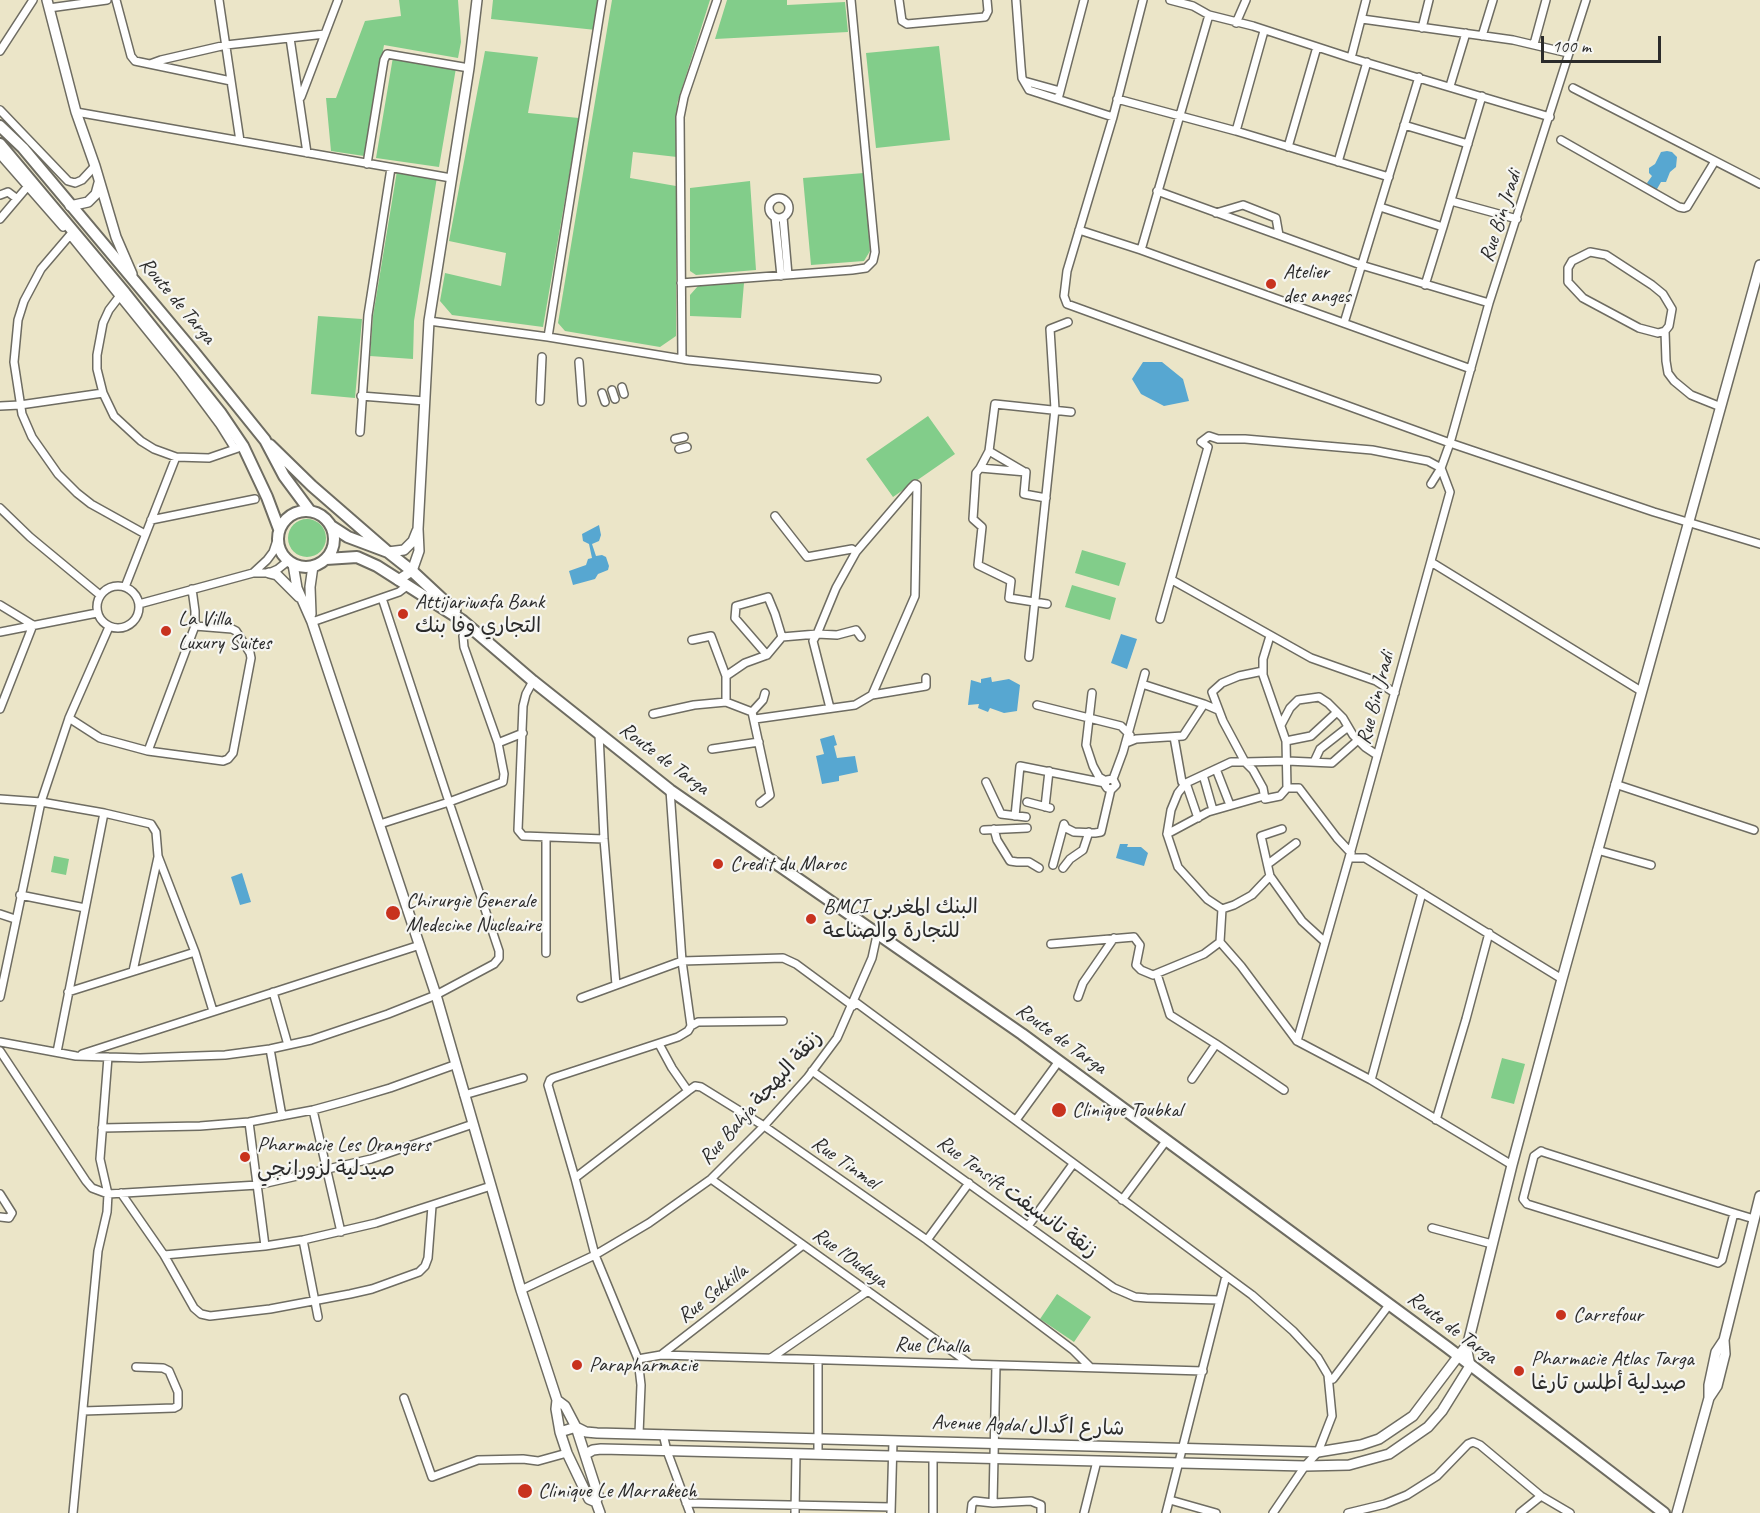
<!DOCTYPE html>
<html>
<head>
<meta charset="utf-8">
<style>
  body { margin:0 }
  #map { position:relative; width:1760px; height:1513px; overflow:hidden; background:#ebe5c8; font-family:Caveat,sans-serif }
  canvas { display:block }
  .scale { position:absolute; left:1541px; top:36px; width:120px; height:27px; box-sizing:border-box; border:3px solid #2b2b2b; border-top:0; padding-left:8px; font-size:18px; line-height:21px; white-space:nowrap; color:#2b2b2b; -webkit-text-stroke:4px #f6f6f2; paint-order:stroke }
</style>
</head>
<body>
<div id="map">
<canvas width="1760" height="1513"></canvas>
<div class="scale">100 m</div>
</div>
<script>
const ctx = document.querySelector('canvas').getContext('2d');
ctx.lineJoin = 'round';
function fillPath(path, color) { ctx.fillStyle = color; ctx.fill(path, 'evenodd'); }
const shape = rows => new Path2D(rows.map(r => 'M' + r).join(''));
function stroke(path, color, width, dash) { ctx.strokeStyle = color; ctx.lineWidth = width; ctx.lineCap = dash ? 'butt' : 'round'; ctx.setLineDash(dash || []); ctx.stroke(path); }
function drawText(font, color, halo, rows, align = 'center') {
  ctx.font = font + ' Caveat,"Playpen Sans Arabic",sans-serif'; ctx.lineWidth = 4.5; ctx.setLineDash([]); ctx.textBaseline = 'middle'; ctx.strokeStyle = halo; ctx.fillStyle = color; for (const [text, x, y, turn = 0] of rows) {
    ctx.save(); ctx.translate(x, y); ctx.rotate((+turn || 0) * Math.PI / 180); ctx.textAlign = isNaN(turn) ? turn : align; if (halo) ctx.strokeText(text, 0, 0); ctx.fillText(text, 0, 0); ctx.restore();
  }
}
fillPath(shape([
  [399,0,458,0,461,42,458,58,384,45,364,156,331,151,326,98,336,98,365,21,401,16],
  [493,0,599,0,596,30,491,19],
  [612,0,710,0,677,104,677,157,633,152,630,178,676,186,676,336,660,347,565,331,558,323],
  [727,0,787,0,787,5,845,2,848,32,715,39],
  [939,46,950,140,876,148,866,53],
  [485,51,538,57,528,113,579,118,543,327,452,315,440,301,445,273,501,286,506,253,449,241],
  [393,57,456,68,439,167,376,158],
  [397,171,437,177,414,321,413,359,370,356,373,316],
  [864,173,870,251,864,261,811,265,803,178],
  [750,181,756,270,696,275,690,271,690,188],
  [744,283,741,318,690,316,690,295,698,286],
  [318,316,362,319,355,398,311,394],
  [928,416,955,454,893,497,866,459],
  '288 538a19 19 0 1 1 38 0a19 19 0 1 1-38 0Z',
  [1082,550,1126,563,1119,586,1075,573],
  [1072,585,1116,598,1110,620,1065,607],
  [54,856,69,859,66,875,51,872],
  [1502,1058,1525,1064,1514,1104,1491,1098],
  [1057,1294,1091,1317,1074,1342,1040,1319]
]), '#82cd8a');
fillPath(shape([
  [1667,151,1672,152,1677,157,1676,167,1670,172,1666,182,1661,182,1657,189,1651,189,1647,183,1652,176,1649,173,1649,168,1655,164,1661,152],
  [1143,362,1162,362,1183,379,1189,401,1164,406,1141,394,1132,379],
  [599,525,601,535,599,541,592,544,596,556,602,555,606,557,609,566,608,570,598,574,595,579,573,585,569,571,586,565,588,559,592,558,589,544,583,541,582,534],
  [1121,634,1137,639,1127,669,1111,663],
  [991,677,992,682,1009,679,1020,685,1017,711,1004,713,990,708,988,712,978,708,979,704,968,705,971,680,981,683,981,679],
  [834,735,837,745,834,746,837,758,855,756,858,772,839,776,839,781,822,784,816,756,824,754,820,739],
  [1120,844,1128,844,1127,847,1141,847,1148,853,1144,866,1116,858],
  [242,873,251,902,240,905,231,877]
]), '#57a7d1');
const minor = shape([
  [116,0,131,56,135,61,231,81],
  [219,0,240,141],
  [899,0,902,21,907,24,985,17,988,11,987,0],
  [1016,0,1021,67,1022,78,1029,90,1113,117],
  [1143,0,1113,117,1067,271,1064,296,1067,304,1450,443,1654,512,1760,544],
  [1170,0,1193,6,1209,15,1253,26,1351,58,1550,117],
  [49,8,107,0],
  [1362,19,1513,40,1568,53],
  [1236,23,1246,0],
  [1422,28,1429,0],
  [1482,36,1493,0],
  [290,38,307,153],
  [1534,44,1546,0],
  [0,51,33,0],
  [1351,58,1366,0],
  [150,64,161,60,226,45,325,34],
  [1024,81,1060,91],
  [1450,86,1466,33],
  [1573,88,1760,184],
  [301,97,338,0],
  [1058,99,1084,0],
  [1117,99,1236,131,1389,177],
  [0,110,68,181,75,183,82,180,95,166],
  [76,112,451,178],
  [1404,125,1468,144],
  [1236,131,1264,31],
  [1561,140,1679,207,1684,208,1687,207,1715,161],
  [1288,147,1317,47],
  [0,155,63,227],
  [1338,162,1367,62],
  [367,164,384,60,387,54,469,68],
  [1157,191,1361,265,1489,303],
  [0,195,8,192,16,198],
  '769 208a10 10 0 1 1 20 0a10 10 0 1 1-20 0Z',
  [1451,201,1517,219],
  [1380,207,1443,227,1482,96],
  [1216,213,1243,205,1276,218,1279,235],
  [775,217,781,276],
  [783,217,788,275],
  [0,219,28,186],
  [1079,230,1141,250,1471,369],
  [70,235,179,370,220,425,235,449],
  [70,235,41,269,24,301,18,320,14,362,22,414,32,437,58,474,77,493,91,504,145,534],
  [1141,250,1209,15],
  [681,283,852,270,866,268,873,261,875,252,851,0],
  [1425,285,1443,227],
  [119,297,109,310,103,323,97,355,97,369,103,393,114,416,141,441,154,449,176,457,209,458,238,448],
  [429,321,548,337,688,360,877,379],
  [1344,323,1419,77],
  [1665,331,1658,333,1639,328,1583,298,1568,282,1568,268,1572,261,1590,252,1606,255,1652,285,1663,294,1672,309,1669,326,1665,331,1666,361,1668,373,1674,381,1691,395,1721,407],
  [548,337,602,0],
  [682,359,680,117,684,97,717,0],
  [579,362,582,402],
  [622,387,624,394],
  [612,390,615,399],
  [602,393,605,402],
  [361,396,425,401],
  [540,401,542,357],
  [0,406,20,405,103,393],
  [360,432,368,315,391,168],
  [675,439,684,437],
  [679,449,687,447],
  [989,451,1023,471],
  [980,468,976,473,973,519,982,527,978,565,1011,581,1009,598,1047,604],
  [1046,498,1024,494,1026,472,980,468,989,451,995,404,1071,412],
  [0,508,30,537,100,595],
  [151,520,255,499],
  [856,552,911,488,915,484,917,485,915,596,872,695],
  [1431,562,1641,691],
  [253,573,269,573,278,569,288,561],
  [1172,580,1311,658,1376,681,1395,693],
  '97 607a21 21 0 1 1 42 0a21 21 0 1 1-42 0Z',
  [125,587,176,457],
  [139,604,253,573,267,560,273,552,278,537],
  [0,605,33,625,0,709],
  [1160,619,1208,447,1201,442,1209,436,1218,439,1245,439,1372,450,1428,461,1441,468,1431,484],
  [312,622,399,592,407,586],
  [0,632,97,613],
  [692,640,711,636,726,676],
  [767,655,735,618,736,606,768,597,775,614,782,637],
  [1029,657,1055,409,1050,329,1068,322],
  [1263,671,1239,676,1222,683,1212,692,1223,721,1245,762,1287,761,1332,763,1358,740],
  [533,681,526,694,523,706,518,830,523,836,604,839],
  [1142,684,1204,704],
  [1092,693,1086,745,1093,766,1099,777,1106,781],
  [726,702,726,676,745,663,767,655,782,637,817,634,836,588,856,552,852,549,807,557,775,516],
  [1037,705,1121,726,1130,735],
  [830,708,813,641,817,634,837,635,856,630,861,637],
  [653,714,694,705,726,702,752,712],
  [69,718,100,738,148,751,223,761,228,759,233,753,251,658,250,653,236,631,232,629,195,626],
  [755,719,855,705,872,695,926,686,926,678],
  [1281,725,1290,708,1298,700,1319,697,1328,703,1343,718,1353,735,1365,747,1377,755],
  [599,734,604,839,616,985],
  [1174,737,1182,782,1186,783,1198,818],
  [1286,741,1311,736,1337,712],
  [498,743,523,733],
  [1126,743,1136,739,1183,736,1204,704,1218,710],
  [712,749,759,742],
  [148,751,195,626,195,611,192,589],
  [1314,762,1320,749,1348,727],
  [1216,769,1230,805],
  [1203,775,1213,810],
  [1113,779,1107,780,1105,785,1107,788,1112,789,1116,785,1113,779,1123,752,1145,673],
  [986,782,1001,814,1026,817],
  [1615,784,1754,830],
  [1287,788,1299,788,1337,838,1351,853],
  [0,799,41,802,104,813,151,824,156,832,158,856,195,952,213,1011],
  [1027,802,1050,808],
  [760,803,770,795,752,712,763,700,765,693],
  [1045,807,1049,771],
  [1015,816,1020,766,1105,783],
  [380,824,449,802,503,782,504,774,498,743,464,647,463,636,467,624],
  [994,829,997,840,1010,861,1017,862,1029,862,1039,868],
  [984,830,1027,828],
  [1167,834,1208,812,1264,796],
  [1597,850,1651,865],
  [1349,858,1450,492,1441,468,1450,443,1489,303,1586,0],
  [1268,864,1296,843],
  [1053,865,1064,824,1066,828,1074,832,1095,833,1101,832,1111,789],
  [1063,868,1070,859,1083,850,1089,832],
  [1270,876,1302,921,1325,942],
  [20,895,85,908],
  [1222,909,1234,905,1252,895,1270,876,1261,836,1282,829],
  [0,914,15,919],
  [1220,942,1241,966,1297,1041],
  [1051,944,1134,937,1140,945,1136,965,1141,970,1153,975,1204,954,1220,942,1222,909,1207,899,1178,867,1167,834,1171,810,1178,793,1186,783,1231,762,1245,762,1253,770,1263,788,1265,799,1280,796,1287,788,1286,741,1263,675,1263,659,1270,636],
  [546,953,546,838],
  [133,971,158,857],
  [1157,974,1170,1015,1216,1044],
  [68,992,195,952],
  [273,992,288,1045],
  [0,997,41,802,69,718,109,627],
  [1078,997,1083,983,1114,938],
  [581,998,682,961,783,958,796,964,853,1006],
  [854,1001,1252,1295,1293,1331,1318,1358,1328,1375,1332,1416,1318,1452,1305,1466,1273,1513],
  [691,1026,698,1022,783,1021],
  [0,1042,76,1056,140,1058,225,1055,270,1049,311,1040,388,1014,436,995,494,964,499,958,499,951,449,802,382,598],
  [659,1044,672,1068,688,1091],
  [270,1049,282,1116],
  [0,1051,86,1181,92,1188,108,1194,258,1185,371,1159,473,1124],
  [57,1052,104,813],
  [82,1054,420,945],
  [812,1071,1114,1288,1135,1297,1147,1298,1219,1300],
  [1192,1079,1216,1044,1284,1090],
  [1371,1080,1422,893],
  [464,1095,523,1078],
  [313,1110,341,1232],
  [1016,1120,1059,1061],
  [1436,1120,1466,1019,1489,933],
  [249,1122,265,1246],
  [102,1128,200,1126,249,1122,313,1110,346,1101,390,1088,454,1065],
  [1512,1165,1371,1080,1297,1041,1349,858,1365,858,1562,979],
  [575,1178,688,1091,695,1086,701,1087,764,1126,927,1240,1073,1350,1090,1367],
  [711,1179,970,1364],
  [121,1193,164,1255,194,1308,201,1314,210,1316,270,1309,350,1294,372,1289,419,1272,425,1266,428,1258,432,1206],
  [0,1194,12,1213,9,1218,0,1217],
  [1122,1200,1166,1141],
  [1734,1213,1722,1260,1718,1263,1527,1204,1523,1199,1534,1156,1541,1151,1543,1152,1734,1213,1754,1219],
  [1028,1226,1073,1164],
  [1432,1228,1492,1244],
  [303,1240,318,1317],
  [927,1240,969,1183],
  [164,1255,265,1246,303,1240,376,1223,491,1186],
  [521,1290,595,1255,649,1223,711,1179,764,1126,808,1077,837,1038,872,958,877,935],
  [661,1355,1203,1371],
  [771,1358,868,1291],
  [638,1359,661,1355,803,1245],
  [818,1360,818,1454],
  [1333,1379,1389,1305],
  [404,1398,432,1477,478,1460,523,1459,538,1461,567,1453],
  [83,1411,174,1408,178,1406,178,1392,169,1371,163,1368,136,1367],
  [639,1434,641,1385,638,1359,595,1255,575,1178,548,1085,550,1080,553,1078,678,1037,688,1031,691,1026,682,961,670,790],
  [663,1434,667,1451,690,1513],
  [1170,1500,1216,1513],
  [686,1503,891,1507],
  [993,1503,996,1365],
  [73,1513,98,1251,107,1212,108,1194,100,1159,108,1057],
  [795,1513,796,1454],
  [891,1513,893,1441],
  [933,1513,933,1457],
  [971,1513,972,1504,975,1501,993,1503,1031,1501,1041,1505,1041,1513],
  [1084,1513,1097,1461],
  [1166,1513,1226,1276],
  [1348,1513,1385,1504,1407,1495,1437,1476,1468,1444,1473,1442,1480,1445,1541,1496,1570,1513],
  [1520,1513,1541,1496]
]);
const tertiary = shape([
  [47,0,76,112,95,166,116,237,132,274],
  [70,206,88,202,96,194,99,183],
  [388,552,404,550,413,541,417,531],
  [293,564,297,588,312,622,436,995,521,1290,557,1400,556,1409,560,1432,567,1453,589,1499,596,1502],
  [269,573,277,575,299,597],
  [398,580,412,571,419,551,418,529,429,321,469,68,477,0],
  [311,614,310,587,313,566],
  [1709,1398,1717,1386,1725,1354,1724,1340,1760,1196],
  [557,1400,565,1406,576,1427,598,1495,596,1502,600,1513],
  [560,1432,576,1427,586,1432,597,1433,1318,1452,1361,1445,1379,1439,1413,1416,1466,1346,1469,1339,1512,1165,1562,979,1760,265],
  [586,1454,593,1450,601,1449,1305,1466,1349,1465,1389,1454,1428,1427,1442,1411,1470,1366,1466,1346],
  [1677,1513,1709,1398,1709,1385,1716,1352,1724,1340]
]);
const secondary = shape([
  [0,126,23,148,194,352,265,440,284,476,310,511],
  [0,144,125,293,220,412,243,446,267,497,279,529],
  [270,445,312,486,388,552],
  '278 539a28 28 0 1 1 56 0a28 28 0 1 1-56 0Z',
  [331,526,348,537,388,552,412,571,455,611],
  [326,559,357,557,377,566,463,621,533,681,670,790,1022,1034,1447,1347,1664,1513]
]);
stroke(minor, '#6e6c62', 10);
stroke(tertiary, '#6e6c62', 12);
stroke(secondary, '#6e6c62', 14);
stroke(minor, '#fff', 7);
stroke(tertiary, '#fff', 9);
stroke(secondary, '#fff', 10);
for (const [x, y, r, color] of [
  [1271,284,6,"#c8321e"],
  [403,614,6,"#c8321e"],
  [166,631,6,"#c8321e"],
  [718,864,6,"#c8321e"],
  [393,913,8,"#c8321e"],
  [811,919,6,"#c8321e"],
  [1059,1110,8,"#c8321e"],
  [245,1157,6,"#c8321e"],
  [1561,1315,6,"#c8321e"],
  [577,1365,6,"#c8321e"],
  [1519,1371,6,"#c8321e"],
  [525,1491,8,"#c8321e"]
]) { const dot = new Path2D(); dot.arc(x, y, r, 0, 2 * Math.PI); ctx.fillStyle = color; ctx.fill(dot); stroke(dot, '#f6f6f2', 2); }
drawText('21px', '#2b2b2b', '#f6f6f2', [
  ["Rue Bin Jradi",1501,216,-72],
  ["Route de Targa",177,301,50],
  ["Rue Bin Jradi",1376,698,-75],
  ["Route de Targa",664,759,37],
  ["Route de Targa",1061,1039,36],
  ["Rue Bahja زنقة البهجة",761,1098,-48],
  ["Rue Tinmel",845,1163,35],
  ["Rue Tensift زنقة تانسيفت",1017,1197,36],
  ["Rue l'Oudaya",850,1258,36],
  ["Rue Sekkilla",713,1294,-38],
  ["Route de Targa",1452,1328,37],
  ["Rue Challa",932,1346,2],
  ["Avenue Agdal شارع اگدال",1028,1426,2]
]);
drawText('21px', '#2b2b2b', '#f6f6f2', [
  ["Atelier",1283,272],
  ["des anges",1283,296],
  ["Attijariwafa Bank",415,602],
  ["التجاري وفا بنك",415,626],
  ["La Villa",178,619],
  ["Luxury Suites",178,643],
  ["Credit du Maroc",730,864],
  ["Chirurgie Generale",406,901],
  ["Medecine Nucleaire",406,925],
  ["BMCI البنك المغربي",823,907],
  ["للتجارة والصناعة",823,931],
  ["Clinique Toubkal",1072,1110],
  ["Pharmacie Les Orangers",257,1145],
  ["صيدلية لزورانجي",257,1169],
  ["Carrefour",1573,1315],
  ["Pharmacie Atlas Targa",1531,1359],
  ["صيدلية أطلس تارغا",1531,1383],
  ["Parapharmacie",589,1365],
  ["Clinique Le Marrakech",538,1491]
], 'left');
</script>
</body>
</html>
